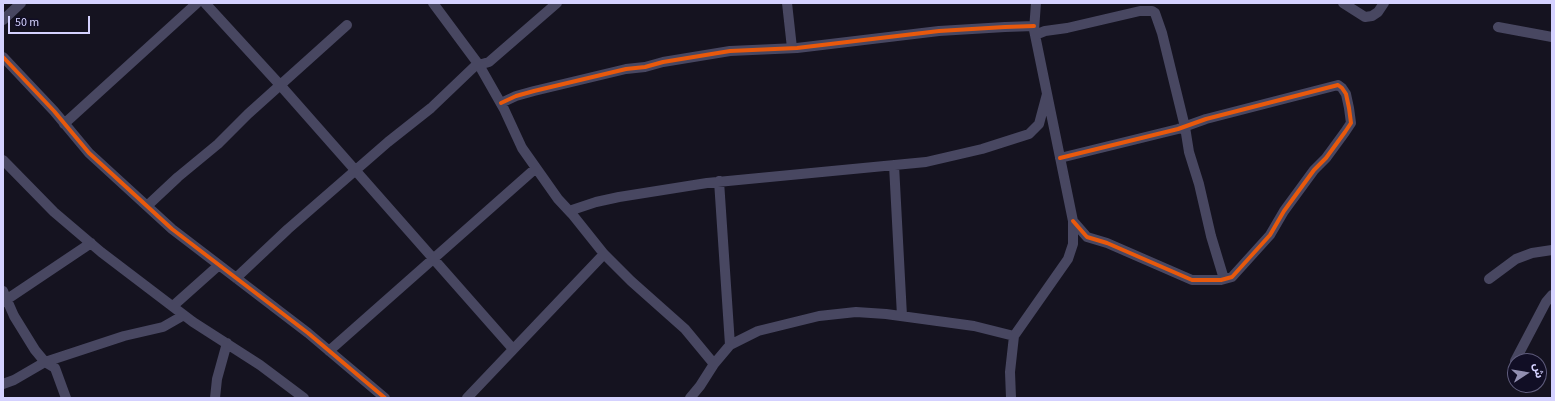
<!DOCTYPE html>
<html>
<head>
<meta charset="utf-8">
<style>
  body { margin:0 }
  #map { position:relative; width:1555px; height:401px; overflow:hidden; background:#151320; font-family:"Source Sans 3","Noto Sans Arabic",sans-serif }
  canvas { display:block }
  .frame { position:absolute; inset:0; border:4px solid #d5d2ff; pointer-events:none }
  .north { position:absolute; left:1507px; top:353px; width:40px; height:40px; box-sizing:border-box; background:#110e25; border:1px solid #5f5c7c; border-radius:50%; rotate:78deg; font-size:11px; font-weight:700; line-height:16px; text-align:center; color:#d5d2ff }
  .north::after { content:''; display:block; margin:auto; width:14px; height:18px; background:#928fb1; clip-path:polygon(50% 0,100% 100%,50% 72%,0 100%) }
  .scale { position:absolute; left:8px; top:16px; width:82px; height:18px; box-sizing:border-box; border:2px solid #d5d2ff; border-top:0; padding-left:5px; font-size:12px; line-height:14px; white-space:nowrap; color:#d5d2ff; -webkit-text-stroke:3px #110e25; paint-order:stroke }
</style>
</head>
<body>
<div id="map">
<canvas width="1555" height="401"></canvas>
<div class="frame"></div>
<div class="north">ش</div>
<div class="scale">50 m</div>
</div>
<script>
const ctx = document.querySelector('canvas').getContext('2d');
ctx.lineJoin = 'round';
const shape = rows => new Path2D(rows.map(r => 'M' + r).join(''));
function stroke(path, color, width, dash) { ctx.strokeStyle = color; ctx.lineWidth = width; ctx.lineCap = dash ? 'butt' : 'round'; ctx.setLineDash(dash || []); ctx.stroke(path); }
stroke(shape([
  [205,3,281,86,513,349],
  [433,3,479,65,504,109,522,148,558,199,572,214,604,254,631,281,685,329,714,364],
  [787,3,792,48],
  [1343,3,1365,17,1372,16,1378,12,1384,3],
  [3,20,21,3],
  [1498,27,1552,37],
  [1035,35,1045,31,1067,28,1140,11,1152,11,1155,13,1162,33,1185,127,1189,152,1199,184,1211,236,1224,279],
  [3,57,54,111,89,153,172,229,308,333,385,398],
  [501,103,516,96,534,91,626,69,645,67,663,62,730,51,797,48,939,31,1005,27,1034,26],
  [64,124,197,3],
  [1060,158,1178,129,1206,119,1338,85,1342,88,1346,94,1349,108,1351,123,1345,132,1326,158,1314,170,1284,211,1270,235,1232,277,1221,280,1192,280,1107,243,1087,237,1073,221],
  [3,160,54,212,101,252,193,322,260,365,304,398],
  [894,165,902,316],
  [719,181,730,345],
  [147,206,178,177,218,144,248,114,347,25],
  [569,211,596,202,619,197,707,183,926,162,982,149,1029,134,1039,124,1047,94],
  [236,278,288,229,388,142,431,108,475,66,489,62,557,3],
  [1489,279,1516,259,1532,253,1552,250],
  [3,291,14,316,35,350,45,362,55,368,66,398],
  [3,302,91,243],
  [173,306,219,265],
  [329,351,536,168],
  [1515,361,1546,302,1552,295],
  [3,384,14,380,45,362,124,336,163,327,184,315],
  [215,398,217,379,227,343],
  [467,398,604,254],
  [690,398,700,386,714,364,730,345,758,331,819,316,856,312,886,314,974,326,1014,336],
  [1011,398,1010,372,1014,336,1068,259,1073,244,1073,221,1034,30,1036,3]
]), '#484761', 10);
stroke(shape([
  [3,57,54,111,89,153,172,229,308,333,385,398],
  [501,103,516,96,534,91,626,69,645,67,663,62,730,51,797,48,939,31,1005,27,1034,26],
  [1060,158,1178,129,1206,119,1338,85,1342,88,1346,94,1349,108,1351,123,1345,132,1326,158,1314,170,1284,211,1270,235,1232,277,1221,280,1192,280,1107,243,1087,237,1073,221]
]), '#e8590c', 4);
</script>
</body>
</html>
